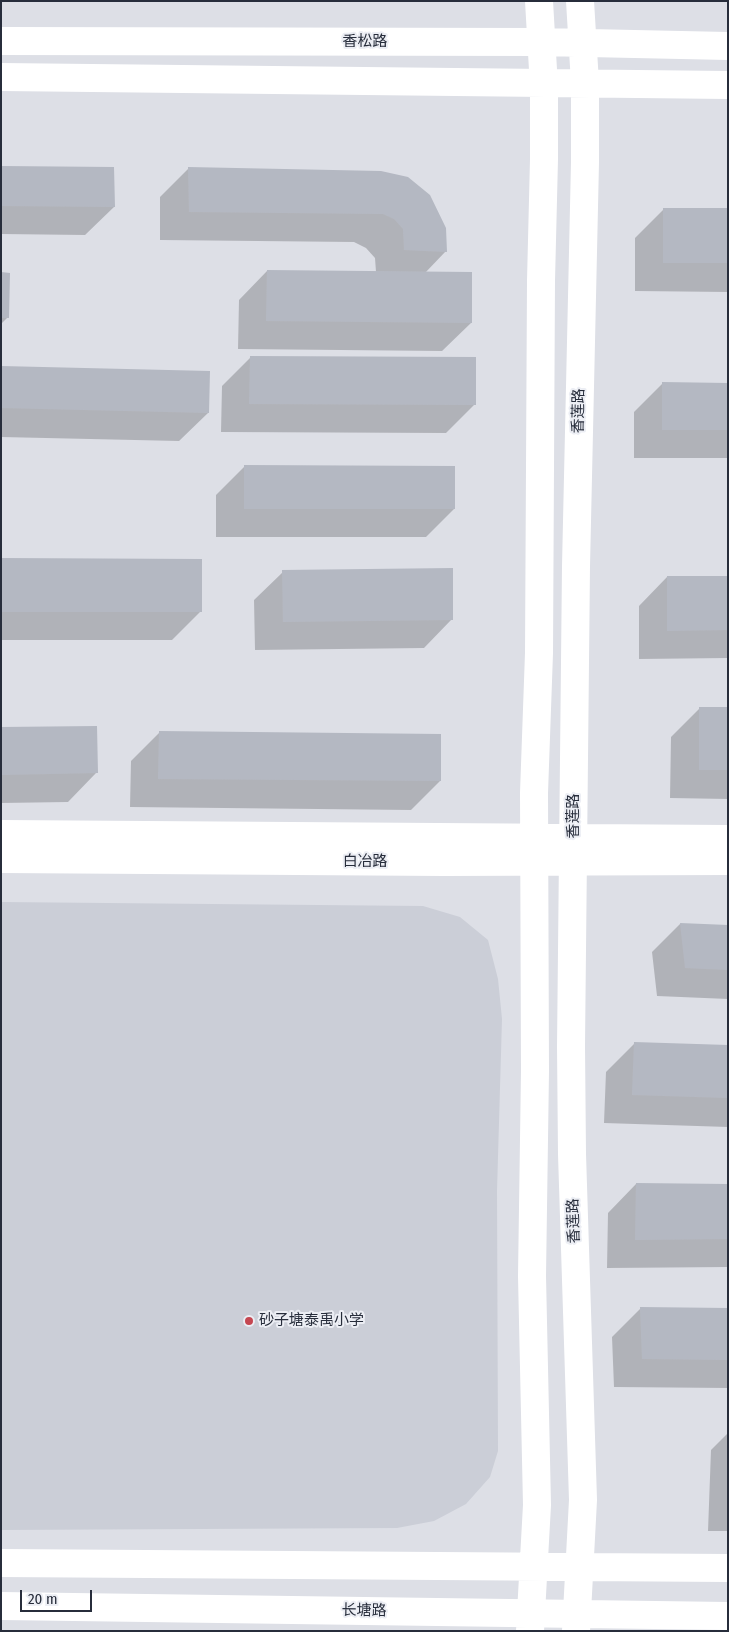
<!DOCTYPE html>
<html>
<head>
<meta charset="utf-8">
<style>
  body { margin:0 }
  #map { position:relative; width:729px; height:1632px; overflow:hidden; background:#dddfe6; font-family:"Fira Sans Condensed",sans-serif }
  canvas { display:block }
  .frame { position:absolute; inset:0; border:2px solid #272d3b; pointer-events:none }
  .scale { position:absolute; left:20px; top:1590px; width:72px; height:22px; box-sizing:border-box; border:2px solid #272d3b; border-top:0; padding-left:6px; font-size:15px; line-height:18px; white-space:nowrap; color:#272d3b; -webkit-text-stroke:4px #eceef4; paint-order:stroke }
</style>
</head>
<body>
<div id="map">
<canvas width="729" height="1632"></canvas>
<div class="frame"></div>
<div class="scale">20 m</div>
</div>
<script>
const ctx = document.querySelector('canvas').getContext('2d');
ctx.lineJoin = 'round';
function fillPath(path, color) { ctx.fillStyle = color; ctx.fill(path, 'evenodd'); }
const shape = rows => new Path2D(rows.map(r => 'M' + r).join(''));
function stroke(path, color, width, dash) { ctx.strokeStyle = color; ctx.lineWidth = width; ctx.lineCap = dash ? 'butt' : 'round'; ctx.setLineDash(dash || []); ctx.stroke(path); }
function drawText(font, color, halo, rows, align = 'center') {
  ctx.font = font + ' "Fira Sans Condensed","Noto Sans SC",sans-serif'; ctx.lineWidth = 4; ctx.setLineDash([]); ctx.textBaseline = 'middle'; ctx.strokeStyle = halo; ctx.fillStyle = color; for (const [text, x, y, turn = 0] of rows) {
    ctx.save(); ctx.translate(x, y); ctx.rotate((+turn || 0) * Math.PI / 180); ctx.textAlign = isNaN(turn) ? turn : align; if (halo) ctx.strokeText(text, 0, 0); ctx.fillText(text, 0, 0); ctx.restore();
  }
}
fillPath(shape([
  [1,902,423,906,460,917,488,940,498,979,502,1019,497,1191,498,1451,490,1477,466,1504,434,1521,397,1528,1,1530]
]), '#cbced7');
fillPath(shape([
  [1,167,114,207,85,235,1,234],
  [189,168,381,172,446,251,425,273,471,323,442,351,238,349,239,300,267,271,376,272,375,258,366,248,354,242,160,240,160,197],
  [664,209,728,210,728,292,635,291,635,238],
  [1,274,8,317,1,324],
  [250,358,475,404,446,433,221,432,222,386],
  [1,367,208,413,179,441,1,437],
  [663,383,728,384,728,458,634,458,634,412],
  [245,466,454,509,426,537,216,537,216,495],
  [1,560,200,612,172,640,1,640],
  [283,572,452,619,424,648,255,650,254,600],
  [667,577,728,577,728,658,639,659,639,606],
  [700,708,728,708,728,799,670,798,671,737],
  [1,729,96,773,68,802,1,803],
  [159,733,440,781,411,810,130,807,131,761],
  [680,924,728,926,728,999,657,996,652,952],
  [635,1043,728,1046,728,1127,604,1123,606,1072],
  [636,1184,728,1186,728,1267,607,1268,608,1213],
  [641,1308,728,1309,728,1388,614,1387,612,1337],
  [728,1433,728,1531,708,1531,711,1450]
]), '#0003');
fillPath(shape([
  [1,166,114,167,115,207,1,206],
  [188,167,381,171,408,177,430,195,446,228,447,252,404,250,403,229,394,219,383,214,189,212],
  [663,208,728,208,728,263,663,263],
  [267,270,472,272,472,323,266,321],
  [1,272,10,273,9,318,1,318],
  [250,356,476,357,476,405,249,404],
  [1,366,210,371,209,413,1,408],
  [662,382,728,383,728,430,662,430],
  [244,465,455,466,455,509,244,509],
  [1,558,202,559,202,612,1,612],
  [453,568,453,620,283,622,282,570],
  [667,576,728,576,728,630,667,631],
  [699,707,728,707,728,770,699,770],
  [97,726,98,773,1,775,1,727],
  [159,731,441,734,441,781,158,779],
  [680,923,728,925,728,970,685,968],
  [634,1042,728,1045,728,1098,632,1095],
  [636,1183,728,1184,728,1239,635,1240],
  [640,1307,728,1308,728,1360,642,1359]
]), '#b4b8c2');
stroke(shape([
  [1,41,541,42,728,46],
  [1,77,728,85],
  [1,834,728,839],
  [1,859,444,862,728,861],
  [1,1563,728,1568],
  [1,1606,728,1616],
  [530,1631,537,1505,532,1276,535,1071,534,793,539,653,541,281,544,159,544,87,539,1],
  [576,1631,583,1500,572,1154,571,1046,576,566,585,162,585,83,580,1]
]), '#fff', 28);
for (const [x, y, r, color] of [
  [249,1321,5,"#c54751"]
]) { const dot = new Path2D(); dot.arc(x, y, r, 0, 2 * Math.PI); ctx.fillStyle = color; ctx.fill(dot); stroke(dot, '#eceef4', 2); }
drawText('15px', '#272d3b', '#eceef4', [
  ["香松路",365,42],
  ["香莲路",579,411,-89],
  ["香莲路",574,816,-90],
  ["白冶路",365,862],
  ["香莲路",574,1221,-92],
  ["长塘路",364,1611,1]
]);
drawText('15px', '#272d3b', '#eceef4', [
  ["砂子塘泰禹小学",259,1321]
], 'left');
</script>
</body>
</html>
